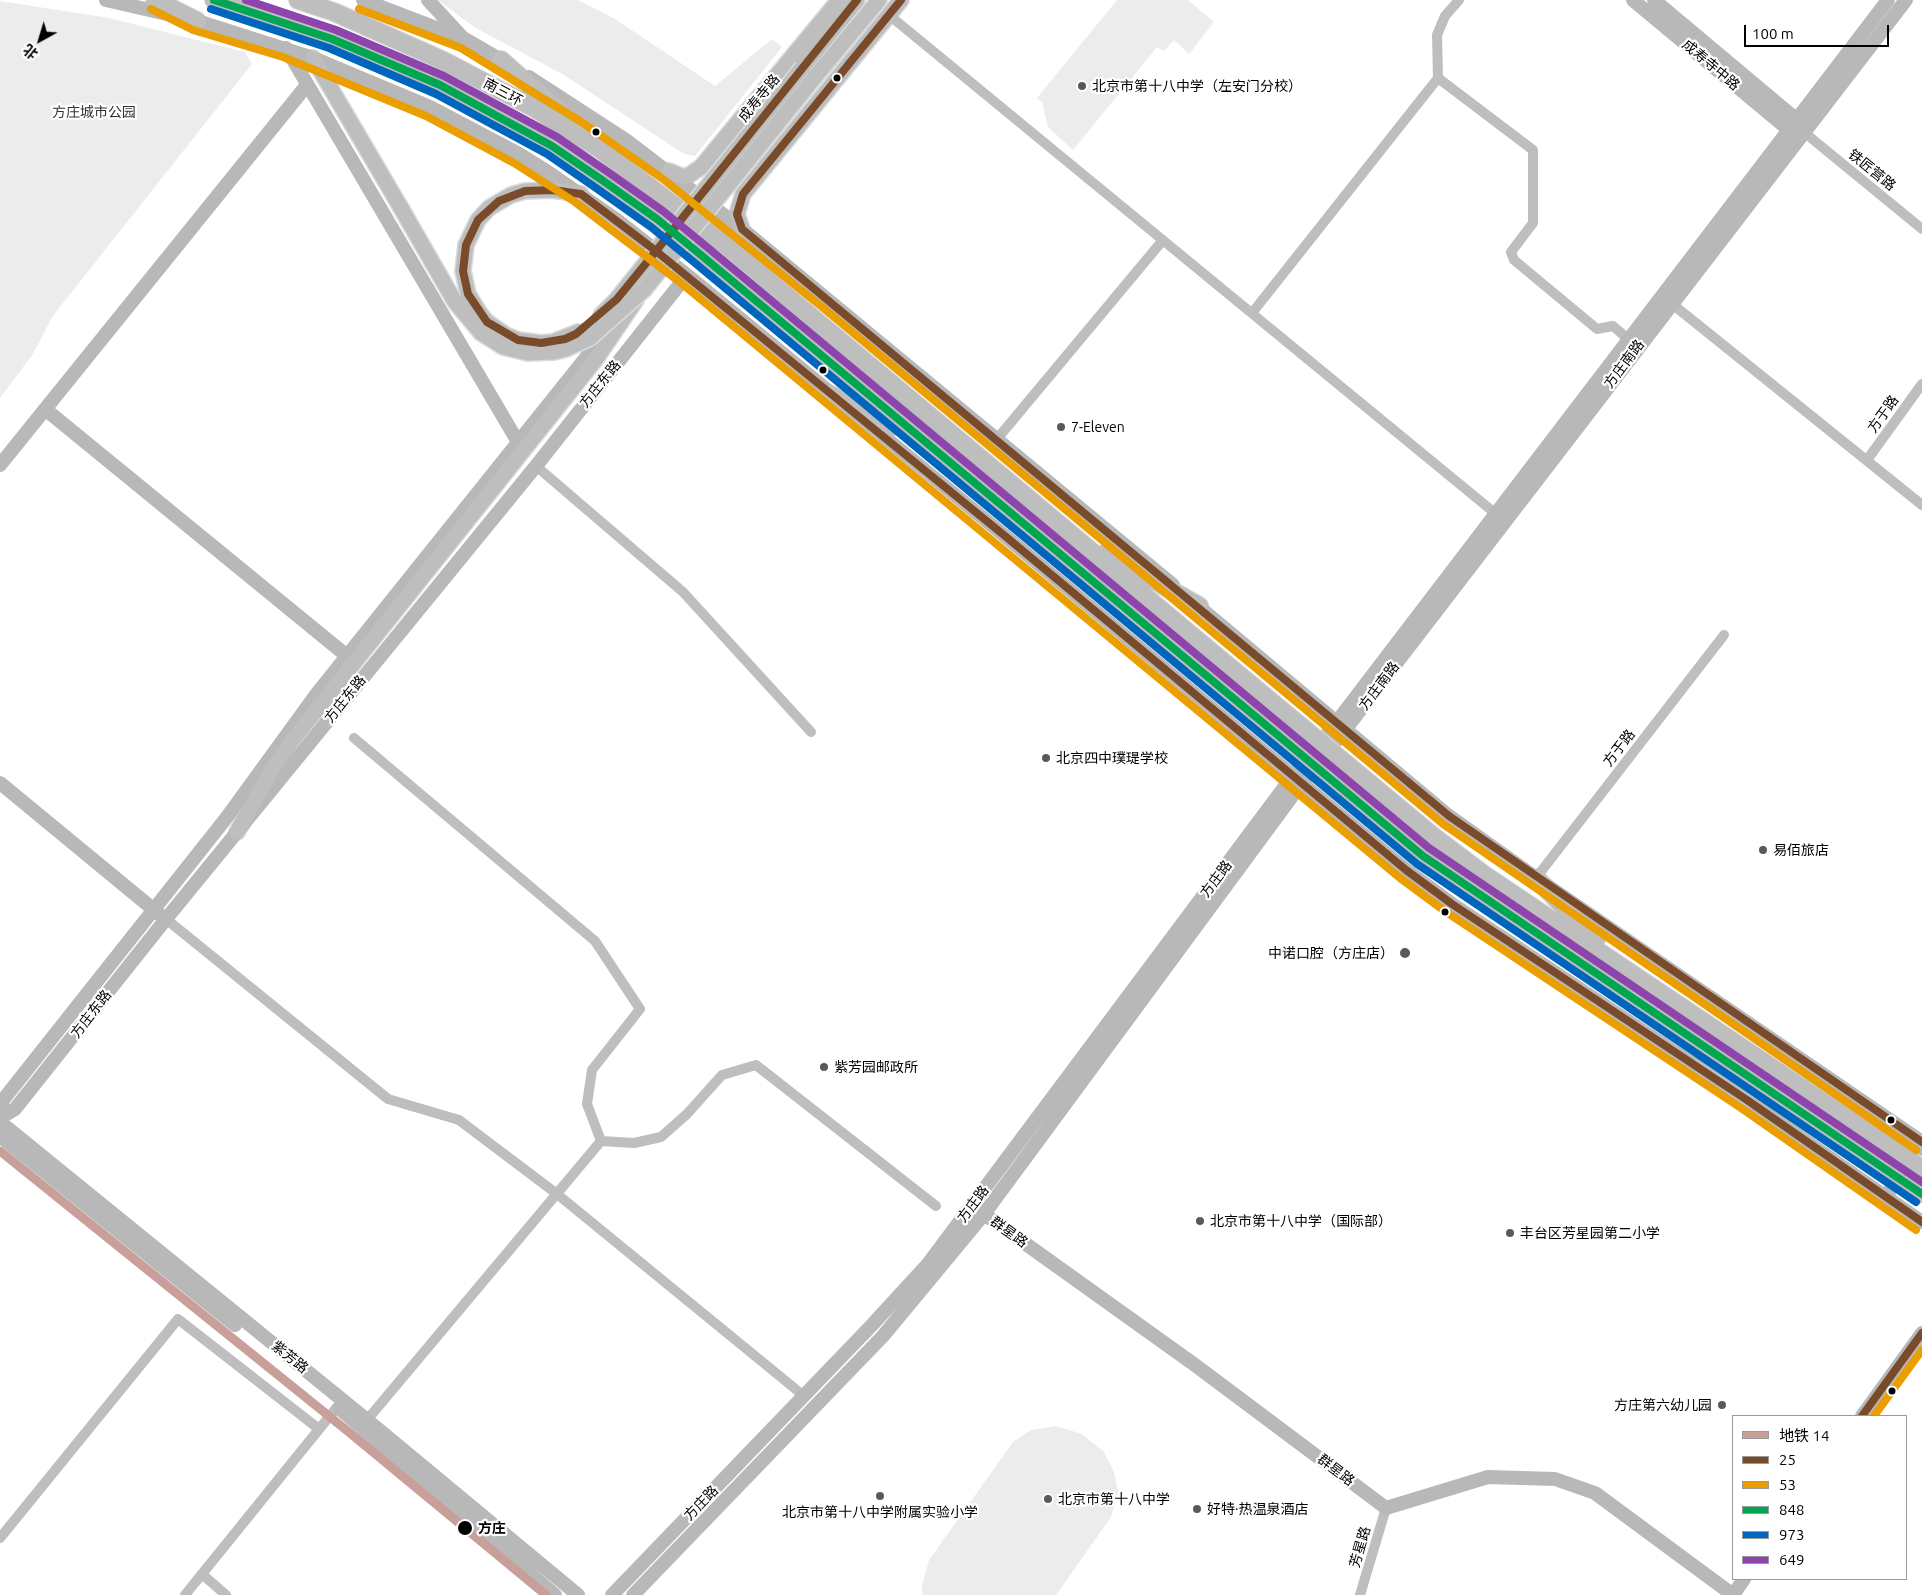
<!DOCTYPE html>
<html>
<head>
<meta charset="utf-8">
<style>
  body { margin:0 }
  #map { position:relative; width:1922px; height:1595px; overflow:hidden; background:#fff; font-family:Ubuntu,"Noto Sans SC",sans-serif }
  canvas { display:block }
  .legend { position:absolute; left:1732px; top:1415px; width:175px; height:165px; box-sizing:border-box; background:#fff; border:1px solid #999; margin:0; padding:6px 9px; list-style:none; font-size:15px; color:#000 }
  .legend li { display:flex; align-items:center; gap:10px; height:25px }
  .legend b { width:25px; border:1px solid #999 }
  .north { position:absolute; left:15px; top:15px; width:50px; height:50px; -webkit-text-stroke:4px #fff; paint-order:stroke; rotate:219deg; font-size:14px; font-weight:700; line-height:20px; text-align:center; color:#000 }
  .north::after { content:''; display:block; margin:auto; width:18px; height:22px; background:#000; clip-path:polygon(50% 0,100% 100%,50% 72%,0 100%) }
  .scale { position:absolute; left:1744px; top:25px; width:145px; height:22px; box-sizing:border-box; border:2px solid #000; border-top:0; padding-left:6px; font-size:15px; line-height:18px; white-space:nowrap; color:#000; -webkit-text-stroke:4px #fff; paint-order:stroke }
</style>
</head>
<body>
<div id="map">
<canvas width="1922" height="1595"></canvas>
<ul class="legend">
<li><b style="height:6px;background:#c99f99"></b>地铁 14</li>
<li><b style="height:6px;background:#7a4b2a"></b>25</li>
<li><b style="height:6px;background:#eb9e00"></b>53</li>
<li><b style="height:6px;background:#00a651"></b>848</li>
<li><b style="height:6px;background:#0065bd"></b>973</li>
<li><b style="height:6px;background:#8e44ad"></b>649</li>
</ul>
<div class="north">北</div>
<div class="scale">100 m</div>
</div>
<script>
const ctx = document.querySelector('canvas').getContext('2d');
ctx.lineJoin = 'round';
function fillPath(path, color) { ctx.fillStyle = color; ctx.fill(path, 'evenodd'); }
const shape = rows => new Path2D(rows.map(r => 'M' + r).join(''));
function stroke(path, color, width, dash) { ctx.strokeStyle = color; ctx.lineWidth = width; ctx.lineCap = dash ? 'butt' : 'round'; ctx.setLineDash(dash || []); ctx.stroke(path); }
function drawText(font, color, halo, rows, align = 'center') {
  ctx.font = font + ' Ubuntu,"Noto Sans SC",sans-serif'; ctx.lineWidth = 4.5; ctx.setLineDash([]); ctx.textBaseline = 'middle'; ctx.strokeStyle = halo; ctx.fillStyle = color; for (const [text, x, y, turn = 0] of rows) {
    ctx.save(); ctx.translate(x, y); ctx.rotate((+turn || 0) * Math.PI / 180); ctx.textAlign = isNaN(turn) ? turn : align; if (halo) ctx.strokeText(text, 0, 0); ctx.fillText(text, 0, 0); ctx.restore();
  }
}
fillPath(shape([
  [438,0,578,0,615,19,715,86,772,39,782,47,695,156,684,154,564,75,474,27],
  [1117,0,1188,0,1214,22,1189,54,1174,40,1164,51,1157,47,1073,150,1048,127,1042,102,1037,98],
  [0,1,109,18,245,52,252,64,52,317,33,354,0,398],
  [1056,1426,1082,1434,1104,1452,1114,1472,1118,1492,1111,1517,1056,1595,923,1595,922,1585,929,1560,1013,1442,1031,1430]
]), '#ececec');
const primary = shape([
  [313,58,401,208],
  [802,68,857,0],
  [814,78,879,0],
  [669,171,681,176,688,176,701,167,839,0],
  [742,229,737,214,743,194,901,0],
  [468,294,463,271,466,245,478,220,489,208,511,195,525,191,552,190,581,194],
  [237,832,271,771,291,742,596,359,636,300]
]);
const highway = shape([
  [155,0,197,21],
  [214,0,289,24,386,61,495,113,552,146,657,219,921,440,1180,652],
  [298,0,334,12,444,61,536,109,600,149,727,246,1191,635],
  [501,60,566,118],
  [831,395,893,426],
  [1106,553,1199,606],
  [1434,837,1483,874,1893,1149],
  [1423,856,1881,1167],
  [1536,878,1596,940],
  [1703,1055,1747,1100]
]);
stroke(primary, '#dbdbdb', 18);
stroke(highway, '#dbdbdb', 20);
stroke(shape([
  [889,15,1496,514],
  [1438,78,1533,150,1533,223,1511,252,1514,260,1597,329,1613,326,1628,339],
  [1799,132,1805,133,1922,229],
  [1671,303,1922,505],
  [1252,313,1438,78,1437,35,1445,16,1459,0],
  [997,439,1163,240],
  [1867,460,1922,384],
  [536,466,683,592,811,732],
  [354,738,595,941,640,1009,592,1070,587,1104,601,1141],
  [1536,878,1724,635],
  [166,919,388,1099,459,1120,557,1194,804,1396],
  [367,1420,601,1141,634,1143,661,1137,687,1114,722,1075,756,1065,936,1206],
  [0,1538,178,1319,319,1429],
  [202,1574,226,1595],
  [185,1595,337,1407],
  [1360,1595,1386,1508]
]), '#bebebe', 10);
stroke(shape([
  [106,0,197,21,313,58,430,107,519,154,548,172,617,220,687,275,1005,536,1406,870,1452,904,1747,1100,1922,1222],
  [363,0,465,39,508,64],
  [428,0,462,37],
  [1633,0,1788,129],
  [1654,0,1796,119,1800,126],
  [286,48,518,442],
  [529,77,626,140,742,229,1173,585],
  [45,409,347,656],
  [0,465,307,85],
  [1191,600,1449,816,1536,878,1922,1142],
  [0,783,159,914],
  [0,1111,3,1100,227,817,315,696,609,329],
  [0,1118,15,1109,166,919,536,466,687,275],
  [0,1122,367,1420,578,1595],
  [0,1136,235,1325],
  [1885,1198,1922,1142],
  [977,1209,1195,1365,1386,1508,1488,1477,1555,1479,1595,1493,1733,1595],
  [340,1409,555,1595],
  [1862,1416,1922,1333],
  [612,1595,871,1326,928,1264,1292,777,1336,723,1888,0],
  [633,1595,883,1336,984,1214,1301,784,1345,730,1906,0],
  [1733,1595,1744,1579]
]), '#b8b8b8', 14);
stroke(primary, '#bebebe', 15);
stroke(highway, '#bebebe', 18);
const primaryBridge = shape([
  [401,208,455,302,481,333,503,347,528,353,554,352,566,349,590,338,644,290,814,78],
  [468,294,479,312,487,322,506,335,518,340,541,343,553,342,581,331],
  [599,317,617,299,802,68]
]);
const highwayBridge = shape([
  [1191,635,1434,837],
  [1180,652,1423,856],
  [1893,1149,1922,1169],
  [1881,1167,1922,1194]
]);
stroke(primaryBridge, '#dbdbdb', 18, []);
stroke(highwayBridge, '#dbdbdb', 20, []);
stroke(primaryBridge, '#bebebe', 15);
stroke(highwayBridge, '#bebebe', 18);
stroke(shape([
  [901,0,743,194,737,214,742,229,1449,816,1922,1142],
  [552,190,581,194,656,251,617,299,576,334,565,339,541,343,518,340,487,322,468,294,463,271,466,245,478,220,499,201,525,191,552,190],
  [656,251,1005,536,1406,870,1452,904,1747,1100,1922,1222],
  [656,251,857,0],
  [1862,1416,1922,1333]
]), '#7a4b2a', 8);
stroke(shape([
  [151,9,193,30,283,57,426,116,514,163,575,202,681,283,1400,878,1446,912,1741,1108,1916,1230],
  [359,9,461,48,583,123,663,179,822,307,1443,824,1916,1150],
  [1874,1416,1922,1350]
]), '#eb9e00', 8);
stroke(shape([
  [214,0,332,39,440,85,552,146,602,180,657,219,701,255,1423,856,1922,1194]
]), '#00a651', 8);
stroke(shape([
  [211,9,329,48,436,94,547,154,596,188,651,227,695,263,1417,864,1916,1202]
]), '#0065bd', 8);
stroke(shape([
  [246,0,336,30,444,76,557,137,608,172,663,211,707,247,1429,848,1922,1182]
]), '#8e44ad', 8);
stroke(shape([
  [0,1151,350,1433,546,1595]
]), '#c99f99', 9);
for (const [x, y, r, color] of [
  [837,78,4.5,"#000"],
  [1082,86,5,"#595959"],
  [596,132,4.5,"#000"],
  [823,370,4.5,"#000"],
  [1061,427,5,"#595959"],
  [1046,758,5,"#595959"],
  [1763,850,5,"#595959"],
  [1445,912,4.5,"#000"],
  [1405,953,6,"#595959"],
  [824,1067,5,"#595959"],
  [1891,1120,4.5,"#000"],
  [1200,1221,5,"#595959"],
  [1510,1233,5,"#595959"],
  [1892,1391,4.5,"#000"],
  [1722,1405,5,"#595959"],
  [880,1496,5,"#595959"],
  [1048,1499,5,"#595959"],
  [1197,1509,5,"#595959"],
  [465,1528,8,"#000"]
]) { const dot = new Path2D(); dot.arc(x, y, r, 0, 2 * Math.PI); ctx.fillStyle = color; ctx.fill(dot); stroke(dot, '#fff', 2); }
drawText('14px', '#000', '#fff', [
  ["成寿寺中路",1711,65,40],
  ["南三环",503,92,28],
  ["成寿寺路",759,98,-51],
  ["铁匠营路",1872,170,39],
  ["方庄南路",1624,364,-53],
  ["方庄东路",600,384,-51],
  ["方于路",1883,414,-54],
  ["方庄南路",1379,686,-53],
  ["方庄东路",345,699,-51],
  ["方于路",1619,748,-52],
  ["方庄路",1216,879,-53],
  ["方庄东路",91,1014,-52],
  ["方庄路",973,1204,-53],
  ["群星路",1009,1232,36],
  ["紫芳路",290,1357,39],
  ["群星路",1336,1470,37],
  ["方庄路",701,1503,-46],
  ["芳星路",1360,1547,-74]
]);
drawText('14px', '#000', '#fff', [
  ["北京市第十八中学（左安门分校）",1092,86],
  ["7-Eleven",1071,427],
  ["北京四中璞瑅学校",1056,758],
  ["易佰旅店",1773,850],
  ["中诺口腔（方庄店）",1394,953,"right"],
  ["紫芳园邮政所",834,1067],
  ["北京市第十八中学（国际部）",1210,1221],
  ["丰台区芳星园第二小学",1520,1233],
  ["方庄第六幼儿园",1712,1405,"right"],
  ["北京市第十八中学",1058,1499],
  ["好特·热温泉酒店",1207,1509],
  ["北京市第十八中学附属实验小学",880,1512,"center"]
], 'left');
drawText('14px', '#333', '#fff', [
  ["方庄城市公园",94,112]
]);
drawText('bold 14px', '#000', '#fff', [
  ["方庄",478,1528]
], 'left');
</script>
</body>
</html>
